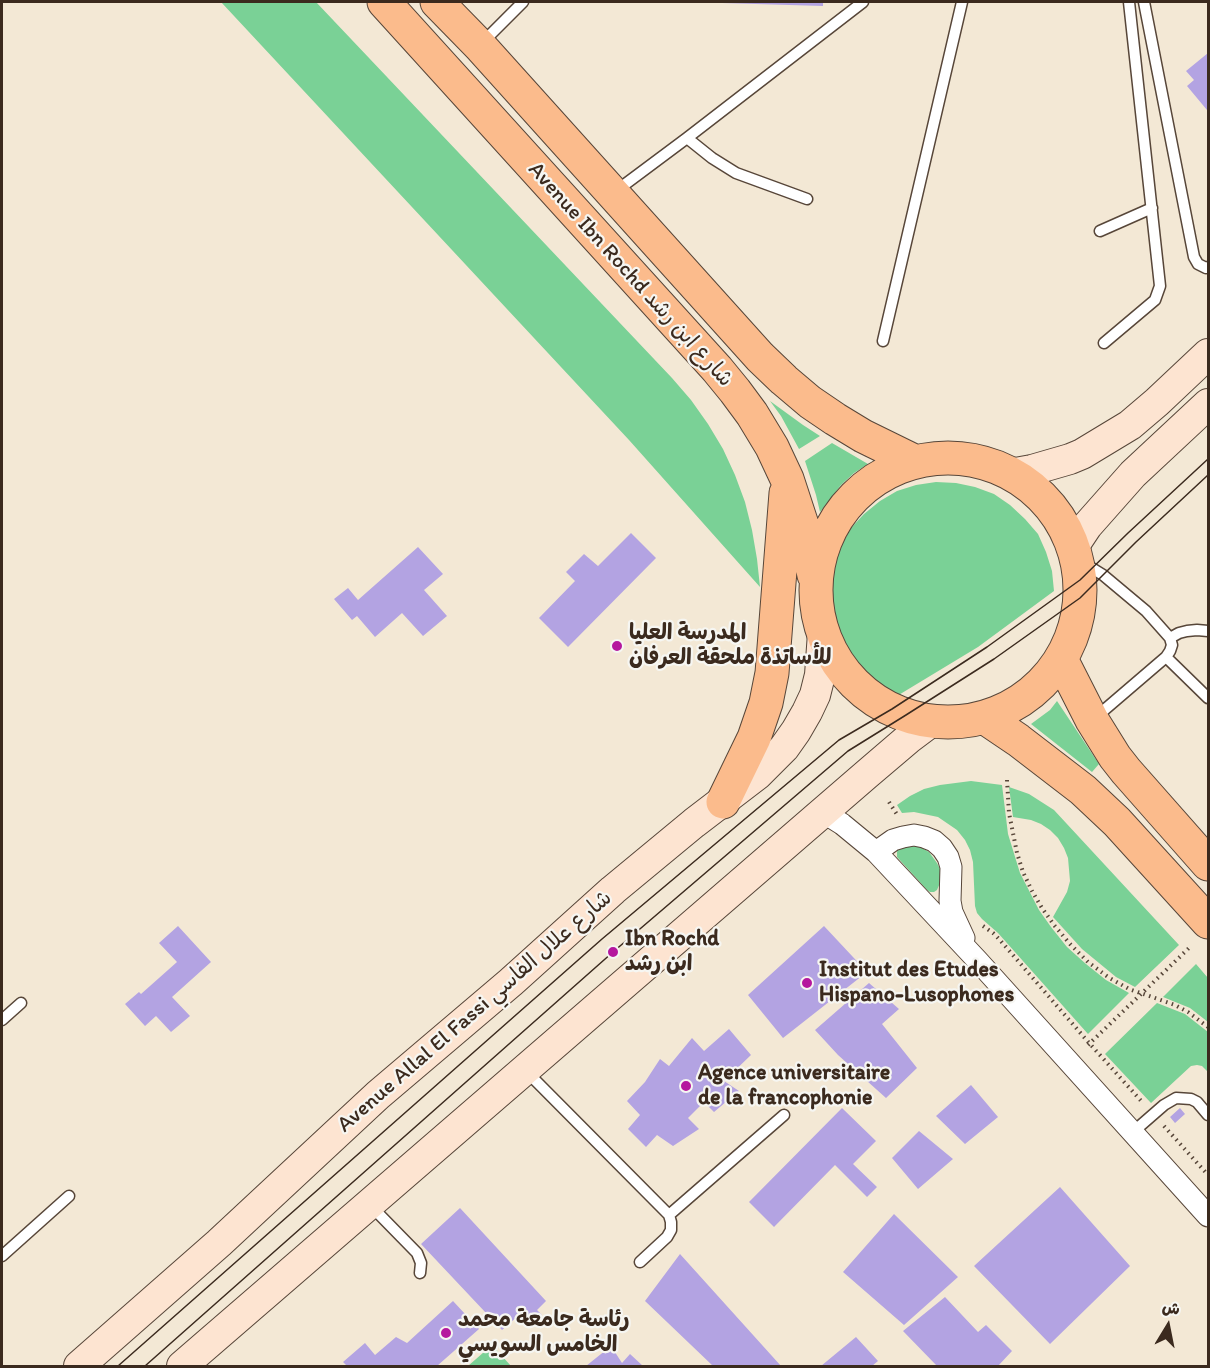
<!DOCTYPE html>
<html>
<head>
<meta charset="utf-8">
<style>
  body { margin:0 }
  #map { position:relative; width:1210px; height:1368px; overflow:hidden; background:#f3e8d5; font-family:Itim,"Playpen Sans Arabic",sans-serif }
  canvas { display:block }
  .frame { position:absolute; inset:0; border:3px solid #3b2a1e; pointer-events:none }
  .north { position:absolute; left:1138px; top:1296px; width:60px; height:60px; -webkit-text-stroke:4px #f6f6f2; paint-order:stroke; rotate:10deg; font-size:16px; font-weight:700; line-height:24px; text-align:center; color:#3b2a1e }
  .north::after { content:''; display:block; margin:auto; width:21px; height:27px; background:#3b2a1e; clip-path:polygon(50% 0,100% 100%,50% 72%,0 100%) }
</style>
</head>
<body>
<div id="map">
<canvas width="1210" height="1368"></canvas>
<div class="frame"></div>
<div class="north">ش</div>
</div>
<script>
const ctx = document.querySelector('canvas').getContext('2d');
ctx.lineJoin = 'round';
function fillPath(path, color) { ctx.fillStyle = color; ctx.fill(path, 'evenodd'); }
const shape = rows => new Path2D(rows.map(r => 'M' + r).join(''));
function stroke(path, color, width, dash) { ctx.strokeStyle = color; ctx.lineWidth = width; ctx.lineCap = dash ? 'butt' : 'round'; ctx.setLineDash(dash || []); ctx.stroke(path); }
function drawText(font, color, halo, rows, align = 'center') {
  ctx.font = font + ' Itim,"Playpen Sans Arabic",sans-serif'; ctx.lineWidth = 4.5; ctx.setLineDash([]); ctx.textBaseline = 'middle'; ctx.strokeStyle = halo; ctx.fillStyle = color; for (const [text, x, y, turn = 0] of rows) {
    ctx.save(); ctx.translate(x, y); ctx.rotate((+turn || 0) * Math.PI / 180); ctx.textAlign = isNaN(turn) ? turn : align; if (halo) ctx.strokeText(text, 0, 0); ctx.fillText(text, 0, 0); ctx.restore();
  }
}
fillPath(shape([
  [221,2,316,2,672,378,691,400,708,424,723,449,735,475,745,502,752,530,757,559,760,587,629,440],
  [770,401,803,425,820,436,799,449,781,416],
  [832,443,868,464,854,473,841,485,820,512,816,495,805,461],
  [936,482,956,483,975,487,994,494,1010,505,1025,519,1038,534,1046,552,1052,571,1054,591,978,647,897,696,880,686,864,674,851,659,841,642,834,623,831,604,831,584,834,564,841,546,851,528,864,514,880,501,897,491,916,485],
  [1057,701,1099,764,1092,772,1031,724,1050,710],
  [971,781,1002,785,1008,834,1020,873,1039,910,1051,927,1067,947,1086,964,1106,980,1129,993,1088,1034,998,933,982,919,977,913,975,906,973,862,970,850,965,840,957,830,938,817,914,812,902,813,897,805,910,796,924,789,940,785],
  [1009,787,1029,794,1054,810,1179,945,1135,987,1116,977,1082,949,1053,917,1067,892,1070,881,1068,858,1064,848,1058,838,1050,830,1041,824,1031,820,1013,817],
  [917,845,929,852,937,863,940,869,940,883,937,890,934,892,930,892,927,890,897,857,897,852,898,848],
  [1196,964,1208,978,1208,1022,1190,1008,1163,997],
  [1157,1003,1185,1014,1208,1032,1208,1072,1202,1066,1197,1065,1191,1066,1151,1103,1105,1054],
  [492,1345,511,1366,468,1366]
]), '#7ad196');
fillPath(shape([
  [722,2,823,2,823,6,722,3],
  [1208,53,1208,108,1207,110,1187,86,1194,80,1186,71],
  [631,533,656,558,568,647,539,618,575,581,566,572,584,554,598,566],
  [418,547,443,574,424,590,447,616,423,636,402,613,375,637,357,616,352,620,334,599,348,588,358,600],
  [178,926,211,962,172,997,190,1016,171,1032,156,1016,145,1026,125,1004,139,992,141,994,177,962,159,943],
  [824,926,867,972,783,1038,748,995],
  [869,983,899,1009,882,1024,917,1068,886,1098,838,1055,815,1030],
  [729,1029,751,1055,724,1081,739,1091,714,1112,704,1102,688,1118,699,1129,673,1146,657,1135,646,1147,628,1129,640,1115,627,1101,645,1082,660,1059,669,1066,692,1038,704,1051],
  [971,1085,998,1117,965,1144,936,1116],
  [842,1108,876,1141,853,1164,877,1187,867,1197,835,1165,774,1227,749,1202],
  [1180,1108,1185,1114,1175,1123,1170,1117],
  [919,1131,953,1159,918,1189,892,1158],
  [1060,1187,1130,1266,1050,1344,974,1266],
  [460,1208,546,1301,537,1310,542,1315,528,1327,518,1316,502,1330,421,1244],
  [894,1214,958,1277,904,1325,843,1272],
  [680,1254,781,1366,713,1366,645,1301],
  [945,1297,978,1332,986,1325,1012,1351,998,1366,937,1366,903,1331],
  [453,1301,479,1329,437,1366,347,1366,343,1362,365,1343,375,1355,396,1337,407,1343],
  [856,1337,878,1361,872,1366,821,1366],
  [611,1346,622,1363,630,1354,643,1366,586,1366]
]), '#b3a3e2');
const lane = shape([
  [1144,2,1194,257,1198,264,1206,268,1208,267],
  [481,44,523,2],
  [687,138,712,158,736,173,807,199],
  [616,191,687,138,863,2],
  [1100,231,1152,208],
  [883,341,962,2],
  [1104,343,1155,300,1160,286,1129,2],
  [1077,559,1103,575,1146,611,1170,638,1172,645,1170,651,1166,657,1096,717],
  [1170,638,1179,633,1187,631,1197,630,1208,631],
  [1166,657,1208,698],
  [2,1020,21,1003],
  [525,1070,669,1215,671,1222,671,1230,667,1237,640,1262],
  [1133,1132,1164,1105,1176,1098,1191,1099,1197,1102,1208,1115],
  [371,1206,417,1253,421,1263,420,1273],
  [669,1215,784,1115],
  [2,1256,69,1196]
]);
const street = shape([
  [823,812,842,824,876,852,978,961,1208,1216],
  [876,852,893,840,903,837,914,835,924,837,934,841,942,848,948,857,951,867,950,901,952,912,964,938]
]);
const secondary = shape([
  [1010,474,1032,470,1070,459,1082,454,1130,425,1157,402,1208,354],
  [1073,547,1087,526,1133,474,1208,404],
  [79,1366,219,1243,378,1095,511,982,613,890,694,823,758,774,784,748,796,731,807,712,815,695,820,675,823,633],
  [182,1366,867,774,908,739,932,721]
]);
const primary = shape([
  [384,2,717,369,735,391,752,414,772,447,787,479,804,531,814,575],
  [437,2,480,46,760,357,784,380,810,402,835,419,863,436,916,462],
  '816 590a132 132 0 1 1 264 0a132 132 0 1 1-264 0Z',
  [1061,659,1092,720,1115,757,1126,771,1208,864],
  [984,717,1018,740,1083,790,1117,822,1208,922],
  [723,802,754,738,766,703,772,673,786,493]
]);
stroke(lane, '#574639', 13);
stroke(street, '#574639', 23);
stroke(secondary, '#574639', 32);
stroke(primary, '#574639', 35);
stroke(shape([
  [1007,780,1009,813,1017,853,1023,872,1032,891,1042,908,1054,925,1070,944,1088,962,1108,977,1129,989,1175,1005,1188,1012,1208,1027],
  [889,802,898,816],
  [983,926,993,933,999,939,1090,1044,1143,1103],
  [1088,1045,1189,948],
  [1164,1126,1208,1175]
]), '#574639', 4, [1.5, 4.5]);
stroke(lane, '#fff', 10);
stroke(street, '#fff', 21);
stroke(secondary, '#fde4d1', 30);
stroke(primary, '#fbbb8c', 33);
stroke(shape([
  [118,1366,602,939,839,740,892,709,987,647,1080,580,1128,533,1208,459],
  [145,1366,613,952,848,751,906,715,994,659,1080,598,1136,542,1208,475]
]), '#3b2a1e', 1.5);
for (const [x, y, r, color] of [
  [617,646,6,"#b5179e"],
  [613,952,6,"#b5179e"],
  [807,983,6,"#b5179e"],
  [686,1086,6,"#b5179e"],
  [446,1333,6,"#b5179e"]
]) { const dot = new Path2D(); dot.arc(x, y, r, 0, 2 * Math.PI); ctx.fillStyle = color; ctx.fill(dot); stroke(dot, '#f6f6f2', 2); }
drawText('22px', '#3b2a1e', '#f6f6f2', [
  ["Avenue Ibn Rochd شارع ابن رشد",630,275,48],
  ["Avenue Allal El Fassi شارع علال الفاسي",475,1012,-41]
]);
drawText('bold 22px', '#3b2a1e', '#f6f6f2', [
  ["المدرسة العليا",629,633],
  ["للأساتذة ملحقة العرفان",629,658],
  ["Ibn Rochd",625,939],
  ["ابن رشد",625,964],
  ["Institut des Etudes",819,970],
  ["Hispano-Lusophones",819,995],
  ["Agence universitaire",698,1073],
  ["de la francophonie",698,1098],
  ["رئاسة جامعة محمد",458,1320],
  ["الخامس السويسي",458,1345]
], 'left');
</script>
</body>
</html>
